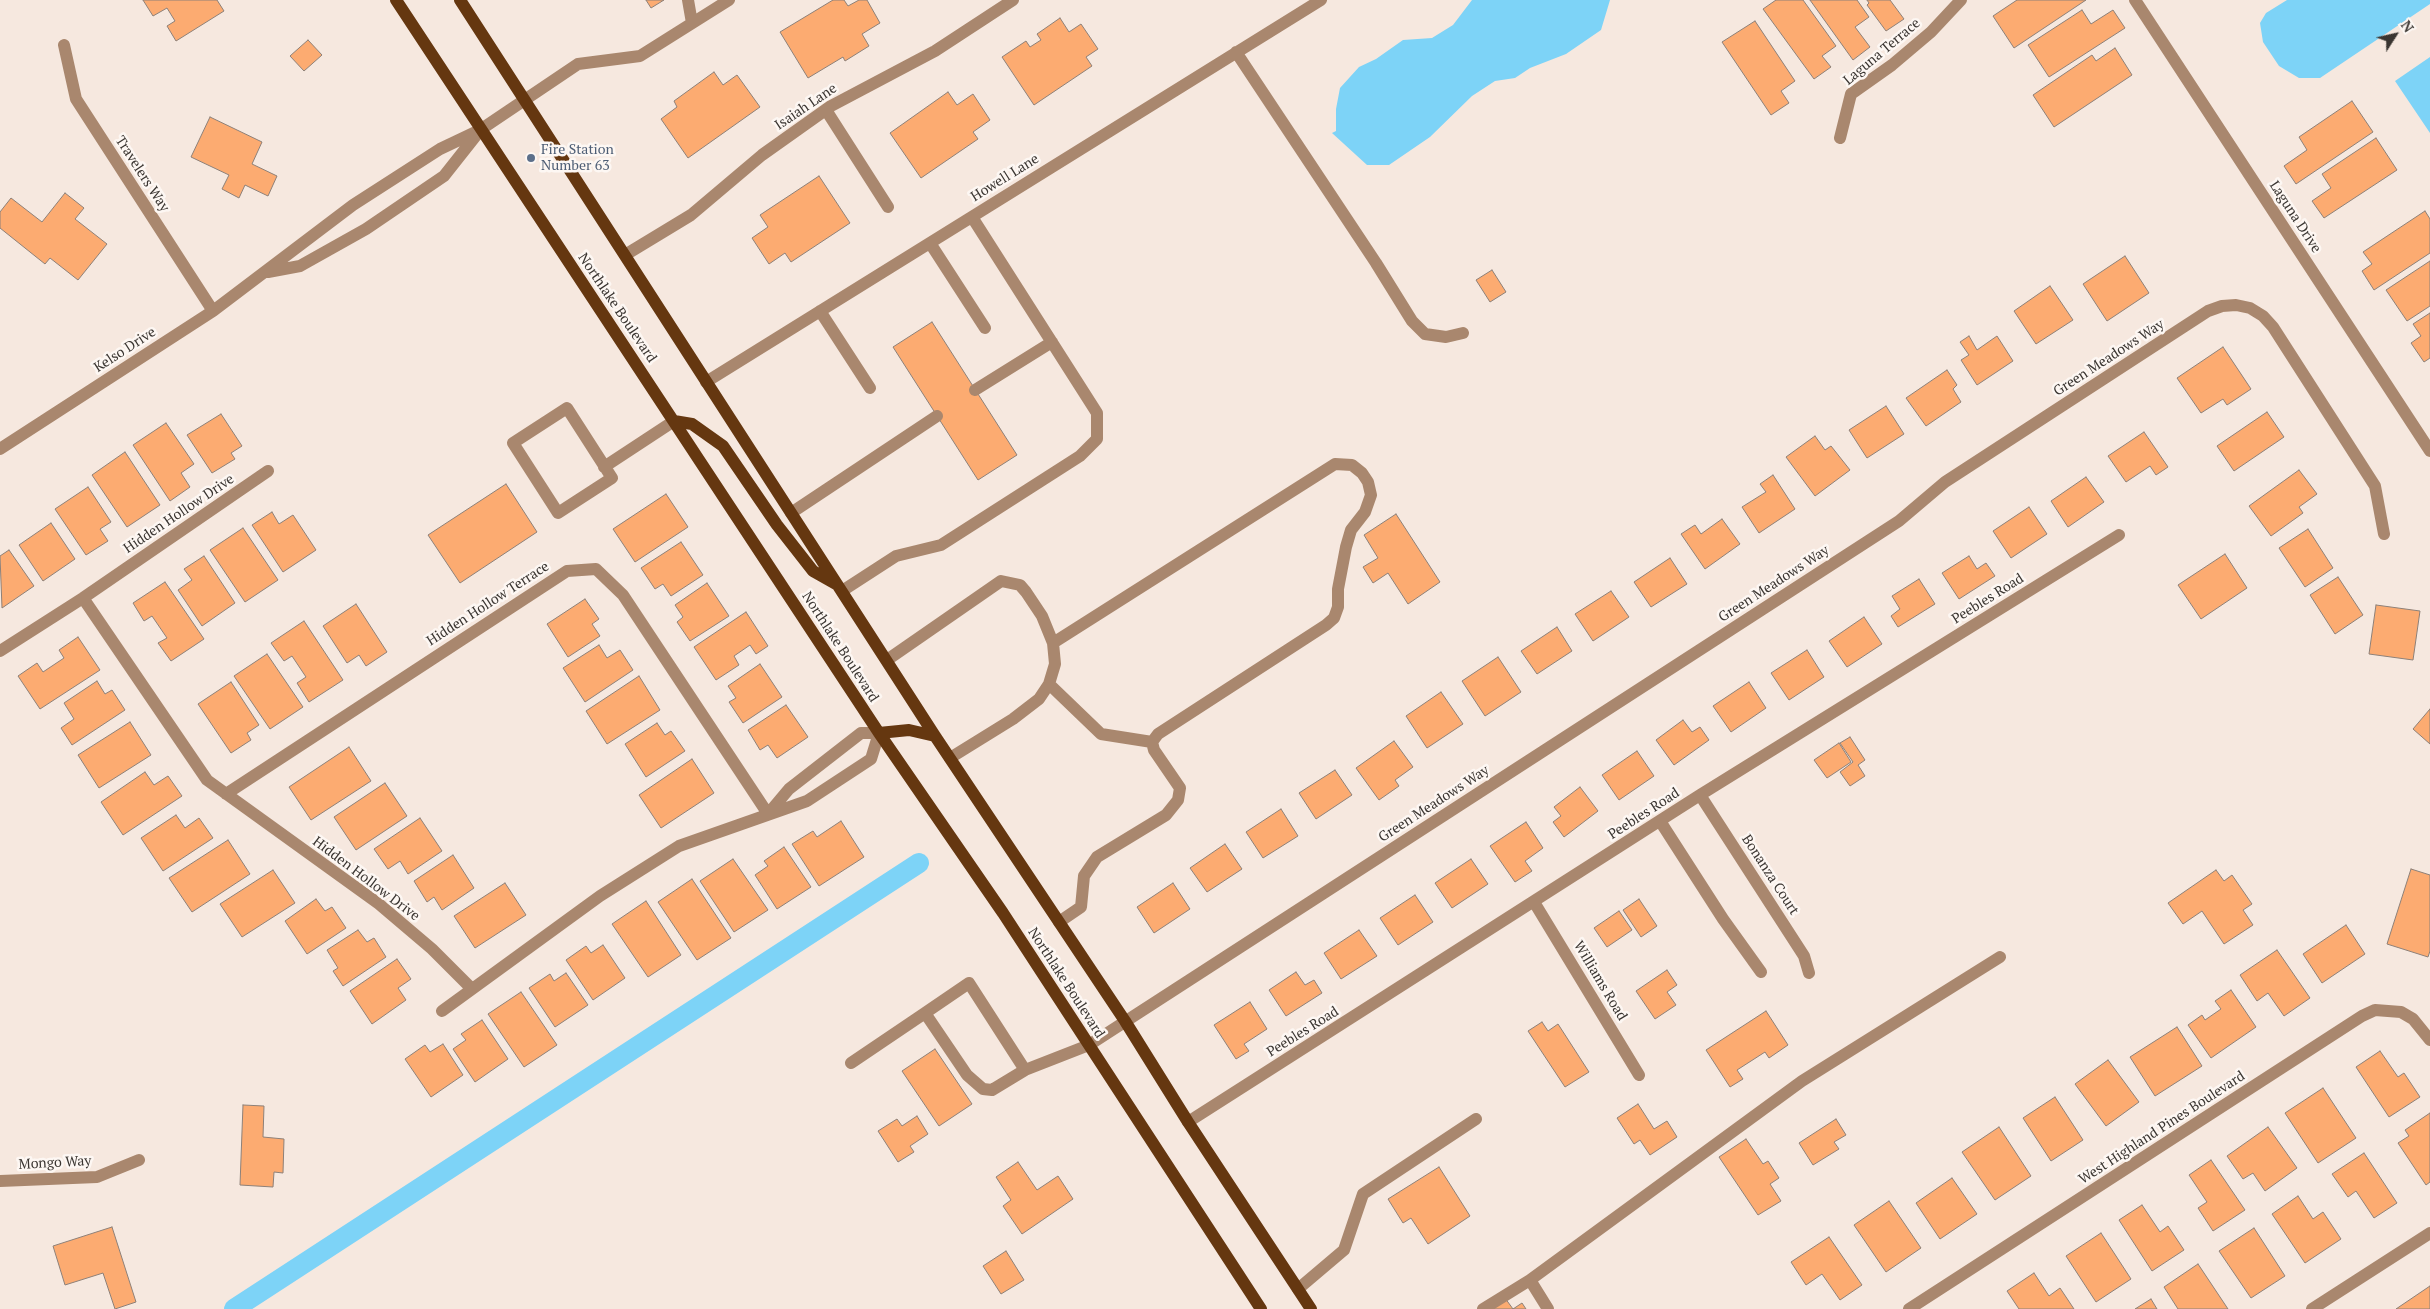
<!DOCTYPE html>
<html>
<head>
<meta charset="utf-8">
<style>
  body { margin:0 }
  #map { position:relative; width:2430px; height:1309px; overflow:hidden; background:#f6e8df; font-family:"PT Serif",serif }
  canvas { display:block }
  .north { position:absolute; left:2370px; top:10px; width:50px; height:50px; -webkit-text-stroke:4px #fdf7f3; paint-order:stroke; rotate:55deg; font-size:14px; font-weight:700; line-height:20px; text-align:center; color:#3a3531 }
  .north::after { content:''; display:block; margin:auto; width:18px; height:22px; background:#3a3531; clip-path:polygon(50% 0,100% 100%,50% 72%,0 100%) }
</style>
</head>
<body>
<div id="map">
<canvas width="2430" height="1309"></canvas>
<div class="north">N</div>
</div>
<script>
const ctx = document.querySelector('canvas').getContext('2d');
ctx.lineJoin = 'round';
function fillPath(path, color) { ctx.fillStyle = color; ctx.fill(path, 'evenodd'); }
const shape = rows => new Path2D(rows.map(r => 'M' + r).join(''));
function stroke(path, color, width, dash) { ctx.strokeStyle = color; ctx.lineWidth = width; ctx.lineCap = dash ? 'butt' : 'round'; ctx.setLineDash(dash || []); ctx.stroke(path); }
function drawText(font, color, halo, rows, align = 'center') {
  ctx.font = font + ' "PT Serif",serif'; ctx.lineWidth = 5; ctx.setLineDash([]); ctx.textBaseline = 'middle'; ctx.strokeStyle = halo; ctx.fillStyle = color; for (const [text, x, y, turn = 0] of rows) {
    ctx.save(); ctx.translate(x, y); ctx.rotate((+turn || 0) * Math.PI / 180); ctx.textAlign = isNaN(turn) ? turn : align; if (halo) ctx.strokeText(text, 0, 0); ctx.fillText(text, 0, 0); ctx.restore();
  }
}
fillPath(shape([
  [1472,0,1610,0,1601,30,1566,54,1530,68,1515,78,1495,81,1472,96,1430,137,1389,165,1367,165,1332,133,1336,131,1336,109,1340,88,1359,67,1376,59,1403,40,1432,38,1453,25],
  [2287,0,2430,0,2430,4,2320,78,2299,78,2279,66,2263,42,2260,23,2266,13],
  [2430,57,2430,133,2395,81]
]), '#7dd3f7');
stroke(shape([
  [234,1309,919,863]
]), '#7dd3f7', 20);
const building = shape([
  [143,0,217,0,224,11,176,41,167,26,175,21,167,8,153,16,143,0],
  [646,0,664,0,651,8,646,0],
  [833,0,844,0,848,6,859,0,867,0,880,23,862,34,869,46,845,61,843,57,808,78,780,32,833,0],
  [1776,0,1803,0,1836,46,1822,56,1831,67,1814,79,1763,9,1776,0],
  [1810,0,1857,0,1869,17,1855,27,1870,47,1853,60,1810,0],
  [1867,0,1890,0,1904,19,1886,31,1867,5,1869,3,1867,0],
  [2017,0,2086,0,2014,48,1993,16,2017,0],
  [2082,10,2091,24,2113,10,2125,28,2049,77,2028,45,2082,10],
  [1060,18,1069,32,1081,24,1098,49,1086,57,1092,66,1034,105,1002,57,1026,41,1030,47,1041,40,1037,34,1060,18],
  [1755,21,1795,81,1781,91,1789,103,1771,115,1722,42,1755,21],
  [308,40,322,55,304,71,290,56,308,40],
  [2115,48,2132,75,2054,127,2033,95,2092,55,2096,61,2115,48],
  [714,72,723,85,737,75,760,107,688,158,661,119,677,107,674,101,714,72],
  [948,92,957,105,973,94,990,120,973,132,978,139,921,178,890,133,948,92],
  [2352,101,2373,132,2296,184,2284,166,2307,150,2299,137,2352,101],
  [210,117,262,142,252,164,277,176,268,196,245,185,239,198,222,189,229,175,191,157,210,117],
  [2376,138,2397,170,2324,218,2312,201,2331,188,2322,174,2376,138],
  [819,176,850,223,791,262,785,253,769,264,752,238,768,227,760,215,819,176],
  [65,193,84,208,75,219,107,244,78,280,50,258,45,264,0,228,0,212,11,198,42,222,65,193],
  [2425,211,2430,219,2430,253,2374,290,2362,271,2372,264,2363,252,2425,211],
  [2125,256,2149,293,2107,321,2083,284,2125,256],
  [2430,261,2430,306,2407,321,2386,290,2430,261],
  [1492,270,1506,292,1490,302,1476,280,1492,270],
  [2050,286,2073,320,2036,344,2014,311,2050,286],
  [2430,313,2430,358,2424,362,2411,343,2421,336,2413,324,2430,313],
  [932,322,1017,455,978,480,893,347,932,322],
  [1969,336,1977,350,1997,336,2013,361,1977,385,1961,360,1969,355,1960,342,1969,336],
  [2223,347,2251,389,2227,405,2223,399,2201,413,2177,378,2223,347],
  [1947,370,1957,385,1953,389,1961,402,1926,426,1906,398,1947,370],
  [1886,406,1904,434,1867,458,1849,430,1886,406],
  [2267,412,2284,437,2234,471,2217,446,2267,412],
  [221,414,242,446,231,453,235,459,212,473,187,435,221,414],
  [166,423,194,464,181,473,190,487,170,501,133,445,166,423],
  [2144,432,2168,467,2156,475,2150,466,2126,482,2108,456,2144,432],
  [1815,436,1825,450,1831,446,1850,470,1815,496,1786,457,1815,436],
  [125,452,160,505,127,527,92,475,125,452],
  [2299,470,2317,494,2299,507,2303,513,2271,536,2249,506,2299,470],
  [1773,475,1795,509,1759,533,1742,507,1766,492,1760,484,1773,475],
  [2086,477,2104,502,2068,527,2051,501,2086,477],
  [506,484,537,532,460,583,428,535,506,484],
  [88,487,111,522,100,529,108,541,86,555,55,509,88,487],
  [666,494,688,527,635,562,613,529,666,494],
  [2029,507,2047,534,2011,558,1993,531,2029,507],
  [272,512,279,524,293,515,316,550,283,572,252,525,272,512],
  [1396,514,1440,582,1408,604,1388,573,1373,583,1363,567,1378,558,1364,535,1396,514],
  [1722,519,1740,544,1705,569,1681,534,1695,525,1701,534,1722,519],
  [51,523,75,559,43,581,19,545,51,523],
  [243,528,278,580,245,602,210,550,243,528],
  [2308,529,2333,568,2305,587,2279,548,2308,529],
  [681,542,703,575,671,596,663,584,655,589,641,568,681,542],
  [9,550,34,586,2,608,0,556,9,550],
  [2225,554,2247,588,2201,619,2178,585,2225,554],
  [204,556,235,603,202,626,178,590,192,580,184,569,204,556],
  [1969,556,1977,569,1986,563,1995,576,1959,599,1942,573,1969,556],
  [1670,558,1687,584,1651,607,1634,582,1670,558],
  [2338,577,2363,615,2335,634,2310,595,2338,577],
  [1919,579,1935,604,1898,627,1891,616,1900,609,1892,596,1919,579],
  [165,582,204,639,171,661,158,643,167,638,152,616,144,621,133,603,165,582],
  [707,583,729,616,690,641,677,622,683,617,675,605,707,583],
  [1611,591,1629,617,1593,641,1575,614,1611,591],
  [585,599,599,619,592,624,600,636,568,657,547,624,585,599],
  [356,604,387,652,366,666,359,655,347,663,323,626,356,604],
  [2376,605,2420,611,2413,660,2369,654,2376,605],
  [746,612,768,646,756,654,750,645,734,656,739,665,716,680,694,647,746,612],
  [1864,617,1882,644,1847,667,1829,641,1864,617],
  [304,621,343,680,309,702,297,683,306,677,292,656,284,661,271,643,304,621],
  [1557,627,1572,651,1537,674,1521,651,1557,627],
  [78,637,100,670,40,709,18,676,37,663,43,672,64,658,59,650,78,637],
  [599,645,607,658,620,650,633,670,585,702,563,668,599,645],
  [1807,650,1824,677,1789,700,1771,673,1807,650],
  [267,654,303,707,270,729,234,676,267,654],
  [1498,657,1521,692,1485,716,1462,681,1498,657],
  [760,664,782,697,743,723,729,702,736,698,728,686,760,664],
  [639,676,660,710,607,744,586,711,639,676],
  [97,681,105,694,112,690,125,710,72,745,61,728,74,719,64,703,97,681],
  [231,682,259,725,247,733,251,740,231,753,198,704,231,682],
  [1749,682,1766,708,1731,732,1713,706,1749,682],
  [1441,692,1463,724,1427,748,1406,716,1441,692],
  [786,705,808,737,777,758,768,745,760,750,748,730,786,705],
  [2430,709,2430,744,2413,729,2430,709],
  [1683,720,1692,732,1700,727,1709,740,1674,765,1656,740,1683,720],
  [130,722,151,755,99,788,78,755,130,722],
  [657,723,665,735,671,731,685,751,646,777,625,744,657,723],
  [1850,737,1865,760,1858,765,1865,776,1850,786,1840,772,1853,762,1840,743,1850,737],
  [1394,741,1413,767,1395,780,1399,786,1379,800,1356,768,1394,741],
  [1839,743,1851,762,1827,778,1814,760,1839,743],
  [349,747,371,781,311,820,289,787,349,747],
  [1637,751,1654,776,1619,800,1602,775,1637,751],
  [692,759,714,793,661,828,639,795,692,759],
  [1335,770,1352,795,1316,819,1299,793,1335,770],
  [145,772,154,785,168,776,182,796,123,835,101,802,145,772],
  [385,783,407,816,356,850,334,817,385,783],
  [1580,787,1598,811,1564,837,1553,822,1561,816,1554,807,1580,787],
  [1281,809,1298,836,1263,858,1246,832,1281,809],
  [176,815,185,828,199,818,213,838,163,871,141,838,176,815],
  [420,818,442,851,408,874,400,861,388,869,374,849,420,818],
  [841,821,864,857,819,886,792,844,813,831,817,837,841,821],
  [1526,822,1543,848,1525,861,1532,871,1515,882,1490,846,1526,822],
  [228,840,250,874,192,912,169,878,228,840],
  [1225,844,1242,869,1207,892,1190,868,1225,844],
  [784,847,811,887,777,909,755,875,768,866,764,861,784,847],
  [453,855,474,888,442,910,434,897,427,902,414,881,453,855],
  [733,859,768,910,734,932,700,881,733,859],
  [1471,859,1488,884,1452,908,1435,883,1471,859],
  [2411,869,2430,875,2430,951,2428,957,2387,944,2411,869],
  [273,870,295,903,242,937,220,904,273,870],
  [2216,870,2224,881,2232,875,2252,904,2243,910,2253,925,2224,944,2202,911,2183,924,2168,903,2216,870],
  [692,879,731,938,697,960,658,902,692,879],
  [505,883,526,915,475,948,454,916,505,883],
  [1173,883,1190,909,1154,933,1137,907,1173,883],
  [1415,895,1433,922,1398,945,1380,918,1415,895],
  [316,899,325,911,332,907,346,928,307,954,285,921,316,899],
  [1639,899,1657,926,1641,937,1623,910,1639,899],
  [646,901,681,955,648,977,612,924,646,901],
  [1619,911,1632,930,1607,947,1594,928,1619,911],
  [2346,925,2365,954,2322,983,2303,954,2346,925],
  [358,930,367,942,374,938,386,957,343,986,333,971,338,968,327,950,358,930],
  [1359,930,1377,956,1341,979,1324,953,1359,930],
  [603,945,625,978,593,1000,566,960,586,946,591,953,603,945],
  [2277,950,2310,998,2284,1016,2268,993,2257,1001,2240,975,2277,950],
  [397,959,411,979,398,988,406,1000,372,1024,350,991,397,959],
  [1667,970,1677,985,1667,992,1676,1005,1655,1019,1636,991,1667,970],
  [1296,972,1305,985,1314,980,1322,993,1286,1016,1269,990,1296,972],
  [566,973,588,1005,555,1027,529,988,550,974,554,981,566,973],
  [2231,990,2256,1027,2211,1058,2188,1025,2202,1015,2205,1020,2221,1009,2215,1001,2231,990],
  [521,992,557,1045,524,1067,488,1014,521,992],
  [1250,1002,1267,1029,1244,1044,1249,1051,1236,1059,1214,1025,1250,1002],
  [1766,1011,1788,1045,1769,1058,1765,1052,1737,1070,1743,1079,1730,1087,1706,1050,1766,1011],
  [482,1020,508,1059,475,1082,453,1049,466,1040,461,1034,482,1020],
  [1542,1022,1548,1031,1558,1024,1589,1072,1565,1087,1528,1031,1542,1022],
  [2177,1027,2202,1066,2155,1096,2130,1057,2177,1027],
  [443,1044,463,1075,431,1097,405,1059,425,1045,430,1052,443,1044],
  [935,1049,972,1104,939,1126,902,1071,935,1049],
  [2380,1051,2398,1077,2404,1073,2420,1097,2389,1117,2356,1067,2380,1051],
  [2108,1060,2139,1102,2106,1126,2075,1084,2108,1060],
  [2323,1088,2356,1138,2318,1163,2285,1113,2323,1088],
  [2055,1097,2083,1140,2051,1161,2023,1118,2055,1097],
  [1638,1104,1654,1129,1667,1121,1677,1137,1650,1155,1640,1140,1634,1144,1617,1118,1638,1104],
  [243,1105,264,1106,263,1137,284,1139,283,1173,274,1172,273,1187,240,1185,243,1105],
  [2430,1113,2430,1182,2426,1185,2398,1143,2409,1136,2405,1130,2430,1113],
  [917,1116,928,1134,910,1146,914,1152,898,1162,878,1131,897,1119,902,1126,917,1116],
  [1836,1119,1846,1135,1834,1142,1839,1149,1813,1165,1799,1143,1836,1119],
  [1999,1127,2031,1176,1995,1200,1962,1152,1999,1127],
  [2268,1127,2297,1168,2265,1191,2253,1173,2243,1179,2227,1156,2268,1127],
  [1746,1139,1763,1164,1768,1161,1779,1178,1770,1184,1781,1201,1758,1215,1719,1157,1746,1139],
  [2364,1153,2397,1203,2374,1218,2356,1191,2348,1197,2332,1174,2364,1153],
  [2211,1160,2245,1210,2213,1231,2198,1208,2207,1202,2189,1175,2211,1160],
  [1018,1162,1037,1190,1058,1176,1073,1199,1022,1234,1003,1206,1011,1200,996,1177,1018,1162],
  [1439,1167,1470,1216,1428,1244,1411,1218,1403,1223,1388,1199,1439,1167],
  [1952,1178,1977,1214,1940,1239,1916,1203,1952,1178],
  [2298,1196,2313,1219,2323,1212,2341,1239,2305,1263,2272,1214,2298,1196],
  [1889,1201,1921,1248,1886,1272,1854,1225,1889,1201],
  [2142,1205,2160,1232,2168,1226,2184,1250,2152,1271,2119,1220,2142,1205],
  [112,1227,136,1302,115,1309,103,1273,65,1285,53,1246,112,1227],
  [2254,1228,2285,1276,2251,1298,2219,1251,2254,1228],
  [2101,1233,2131,1279,2096,1302,2066,1256,2101,1233],
  [1829,1237,1862,1285,1840,1300,1822,1274,1806,1285,1791,1262,1829,1237],
  [1006,1251,1024,1280,1001,1294,983,1266,1006,1251],
  [2198,1264,2228,1309,2178,1309,2164,1287,2198,1264],
  [2034,1273,2049,1296,2060,1288,2074,1309,2019,1309,2007,1291,2034,1273],
  [2430,1286,2430,1309,2396,1309,2430,1286],
  [1505,1298,1513,1309,1522,1303,1526,1309,1488,1309,1505,1298],
  [2151,1299,2157,1309,2135,1309,2151,1299]
]);
fillPath(building, '#fcab71');
stroke(building, '#8d8078', 1);
stroke(shape([
  [688,0,692,23],
  [2135,0,2430,451],
  [64,45,76,99,213,311],
  [1236,52,1376,263,1412,321,1425,334,1446,337,1463,333],
  [826,110,888,207],
  [1840,138,1851,94,1892,65,1931,32,1961,0],
  [930,243,985,328],
  [625,255,691,215,762,155,831,106,935,51,1013,0],
  [268,272,300,266,366,229,444,176,478,133],
  [820,311,870,388],
  [706,382,1321,0],
  [975,390,1052,342],
  [567,408,612,478,558,513,513,443,567,408],
  [0,449,213,311,353,205,440,149,480,130,578,64,640,56,729,0],
  [604,467,674,421],
  [791,513,937,416],
  [842,591,896,556,941,545,1080,456,1097,439,1097,413,972,217],
  [83,598,207,780,379,904,432,949,472,989],
  [1053,643,1335,464,1352,465,1362,473,1368,482,1371,495,1365,512,1351,530,1346,547,1338,589,1338,607,1334,618,1326,625,1158,734,1152,742,1154,750,1180,788,1178,800,1166,815,1097,857,1084,876,1081,907,1059,922],
  [0,651,83,598,268,471],
  [887,660,1001,581,1020,585,1026,592,1042,616,1053,643,1055,664,1049,684,1039,699,1013,719,950,758],
  [1049,684,1101,734,1152,742],
  [226,794,567,571,596,569,623,595,768,814],
  [1700,795,1804,956,1809,973],
  [1660,821,1723,919,1761,972],
  [1534,902,1639,1075],
  [442,1011,600,896,679,846,807,801,871,759,879,733,861,733,789,789,768,814],
  [925,1013,969,983,1025,1070],
  [851,1063,925,1013,967,1075,983,1089,992,1090,1025,1070,1089,1045,1899,521,1945,482,2208,311,2222,306,2236,305,2250,308,2263,316,2273,327,2375,486,2384,534],
  [1188,1122,1700,795,2119,535],
  [0,1181,97,1177,139,1160],
  [1530,1280,1802,1081,2000,957],
  [1298,1289,1344,1250,1363,1194,1476,1119],
  [1483,1309,1530,1280,1548,1309],
  [1909,1309,2362,1016,2375,1010,2401,1012,2413,1019,2430,1040],
  [2312,1309,2430,1233]
]), '#a9876e', 12);
stroke(shape([
  [396,0,879,733,1003,913,1261,1309],
  [460,0,935,736,1125,1021,1188,1122,1311,1309],
  [674,421,692,424,723,446,777,525,813,571,836,584],
  [879,733,909,730,935,736]
]), '#653710', 12);
for (const [x, y, r, color] of [
  [531,158,5,"#5c6f8a"]
]) { const dot = new Path2D(); dot.arc(x, y, r, 0, 2 * Math.PI); ctx.fillStyle = color; ctx.fill(dot); stroke(dot, '#fdf7f3', 2); }
drawText('14px', '#3a3531', '#fdf7f3', [
  ["Laguna Terrace",1882,52,-40],
  ["Isaiah Lane",806,107,-34],
  ["Travelers Way",142,174,57],
  ["Howell Lane",1005,178,-32],
  ["Laguna Drive",2295,217,57],
  ["Northlake Boulevard",617,308,56],
  ["Kelso Drive",125,350,-33],
  ["Green Meadows Way",2109,358,-33],
  ["Hidden Hollow Drive",179,514,-34],
  ["Green Meadows Way",1774,584,-33],
  ["Peebles Road",1988,599,-32],
  ["Hidden Hollow Terrace",488,604,-33],
  ["Northlake Boulevard",840,647,57],
  ["Green Meadows Way",1434,804,-33],
  ["Peebles Road",1644,814,-33],
  ["Bonanza Court",1770,875,57],
  ["Hidden Hollow Drive",366,879,37],
  ["Williams Road",1600,981,59],
  ["Northlake Boulevard",1066,983,57],
  ["Peebles Road",1303,1032,-32],
  ["West Highland Pines Boulevard",2162,1128,-33],
  ["Mongo Way",55,1163,-3]
]);
drawText('14px', '#4e5e75', '#fdf7f3', [
  ["Fire Station",541,150],
  ["Number 63",541,166]
], 'left');
</script>
</body>
</html>
